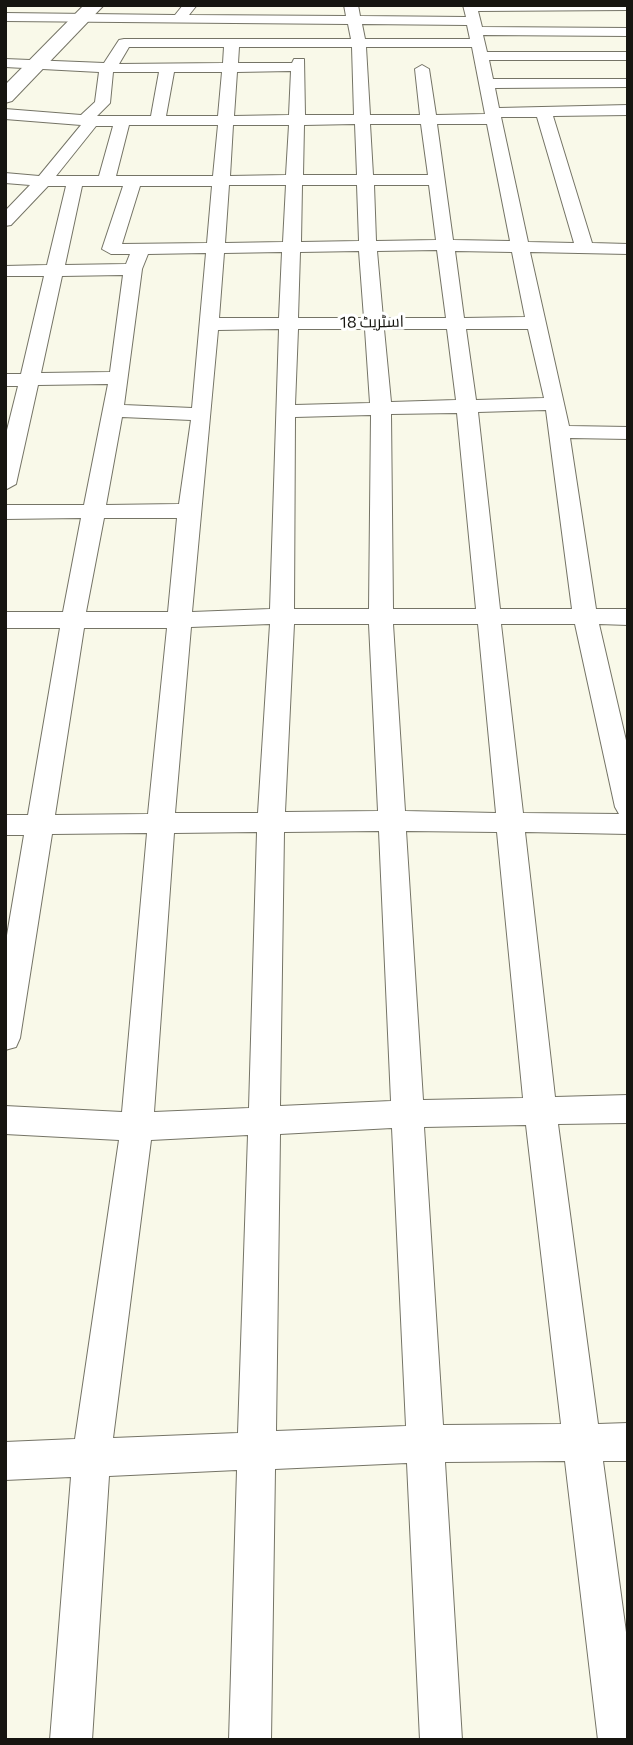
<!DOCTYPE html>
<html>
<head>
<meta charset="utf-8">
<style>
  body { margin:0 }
  #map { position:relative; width:633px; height:1745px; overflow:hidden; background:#f9f9e9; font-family:Commissioner,sans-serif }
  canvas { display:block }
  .frame { position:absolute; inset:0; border:7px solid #161510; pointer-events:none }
</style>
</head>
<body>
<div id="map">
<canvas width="633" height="1745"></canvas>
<div class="frame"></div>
</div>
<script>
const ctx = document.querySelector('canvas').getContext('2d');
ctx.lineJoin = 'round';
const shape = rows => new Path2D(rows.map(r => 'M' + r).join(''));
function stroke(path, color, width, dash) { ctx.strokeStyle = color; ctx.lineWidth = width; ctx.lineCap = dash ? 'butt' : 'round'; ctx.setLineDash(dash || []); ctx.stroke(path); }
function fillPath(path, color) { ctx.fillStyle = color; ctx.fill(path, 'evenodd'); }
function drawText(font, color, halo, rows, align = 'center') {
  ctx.font = font + ' Commissioner,Cairo,sans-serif'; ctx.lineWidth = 6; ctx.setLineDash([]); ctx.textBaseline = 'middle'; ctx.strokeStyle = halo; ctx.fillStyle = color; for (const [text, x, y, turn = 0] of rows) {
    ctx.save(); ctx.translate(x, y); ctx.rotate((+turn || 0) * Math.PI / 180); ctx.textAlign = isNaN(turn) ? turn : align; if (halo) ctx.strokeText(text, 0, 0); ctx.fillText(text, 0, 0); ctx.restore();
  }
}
const street = shape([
  [183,5,197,5,189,15,346,16,344,5,358,5,360,16,466,17,463,5,628,5,628,10,478,11,482,27,628,28,628,36,483,35,487,52,628,52,628,60,489,60,493,79,628,79,628,87,495,88,499,108,628,105,628,115,553,116,592,243,628,244,628,254,530,252,569,426,628,427,628,439,570,438,596,609,628,609,628,625,599,624,628,749,628,834,525,832,555,1097,628,1095,628,1123,558,1124,598,1424,628,1423,628,1461,603,1461,628,1647,628,1740,598,1740,565,1461,445,1462,462,1740,420,1740,407,1463,275,1469,271,1740,229,1740,237,1470,109,1476,92,1740,50,1740,71,1477,5,1480,5,1442,75,1439,119,1140,5,1134,5,1106,122,1112,147,833,52,834,20,1038,16,1047,5,1050,5,947,24,835,5,835,5,815,28,815,60,628,5,628,5,612,63,612,81,518,5,519,5,505,84,505,108,384,38,385,16,484,5,490,5,438,18,386,5,386,5,374,21,374,44,276,5,276,5,266,47,265,66,186,48,186,11,225,5,226,5,211,30,185,5,183,5,173,39,176,81,125,5,119,5,109,81,115,95,102,99,72,5,67,5,59,104,63,119,40,124,39,351,39,348,24,5,21,5,13,175,15,183,5],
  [362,24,467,25,470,39,365,39,362,24],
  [129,47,224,47,223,63,119,64,129,47],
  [239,47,352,47,354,115,305,115,304,59,294,59,292,63,238,63,239,47],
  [366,47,472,47,485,114,436,115,429,69,422,65,415,69,420,115,370,115,366,47],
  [291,71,289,115,234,116,237,72,291,71],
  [113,72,159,72,151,116,97,116,110,103,113,72],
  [174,72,222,72,218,116,166,116,174,72],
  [501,117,537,117,574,243,528,242,501,117],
  [355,124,357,175,303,175,304,125,355,124],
  [370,124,421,124,428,175,373,175,370,124],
  [437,124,487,124,510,241,453,240,437,124],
  [129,125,218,125,213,176,116,176,129,125],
  [233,125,289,125,286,175,230,176,233,125],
  [96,126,113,126,99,176,56,176,96,126],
  [229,185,286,185,283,242,225,243,229,185],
  [302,185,357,185,359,241,301,242,302,185],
  [374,185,429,185,436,240,376,241,374,185],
  [82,186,123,186,102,249,111,254,130,254,126,264,65,265,82,186],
  [140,186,212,186,207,243,122,244,140,186],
  [437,250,446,318,383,318,377,251,437,250],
  [359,251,364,318,298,318,300,252,359,251],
  [455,251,512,252,525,317,464,318,455,251],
  [282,252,279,318,219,318,224,253,282,252],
  [206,253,192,408,124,405,142,269,148,254,206,253],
  [123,275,110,372,41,373,62,276,123,275],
  [279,329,270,609,192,612,218,330,279,329],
  [298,329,365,329,370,403,295,405,298,329],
  [384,329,447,329,456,400,391,402,384,329],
  [466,329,528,329,544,398,476,400,466,329],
  [546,410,572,609,500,609,478,412,546,410],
  [457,413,476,609,393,609,391,414,457,413],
  [371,415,369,609,294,609,295,417,371,415],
  [122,417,191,420,179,504,106,505,122,417],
  [104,518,177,518,168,612,86,612,104,518],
  [270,624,258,813,175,813,191,627,270,624],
  [294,624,369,624,378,811,285,812,294,624],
  [393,624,478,624,496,813,405,811,393,624],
  [501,624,575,624,615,807,619,814,523,813,501,624],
  [84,628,167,628,148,814,55,815,84,628],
  [379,831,391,1101,280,1106,284,832,379,831],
  [406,831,497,832,523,1098,423,1100,406,831],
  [257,832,249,1108,154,1112,174,833,257,832],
  [526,1125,561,1424,443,1425,424,1127,526,1125],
  [392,1128,406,1426,276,1431,280,1134,392,1128],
  [248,1135,238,1433,113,1438,151,1140,248,1135]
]);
const secondary = shape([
  [84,5,104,5,12,101,5,103,5,85,84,5]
]);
stroke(street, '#757466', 2);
stroke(secondary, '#757466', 2);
fillPath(street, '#fff');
fillPath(secondary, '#fff');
drawText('16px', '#161510', '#fff', [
  ["اسٹریٹ 18",372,322,-1]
]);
</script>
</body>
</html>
